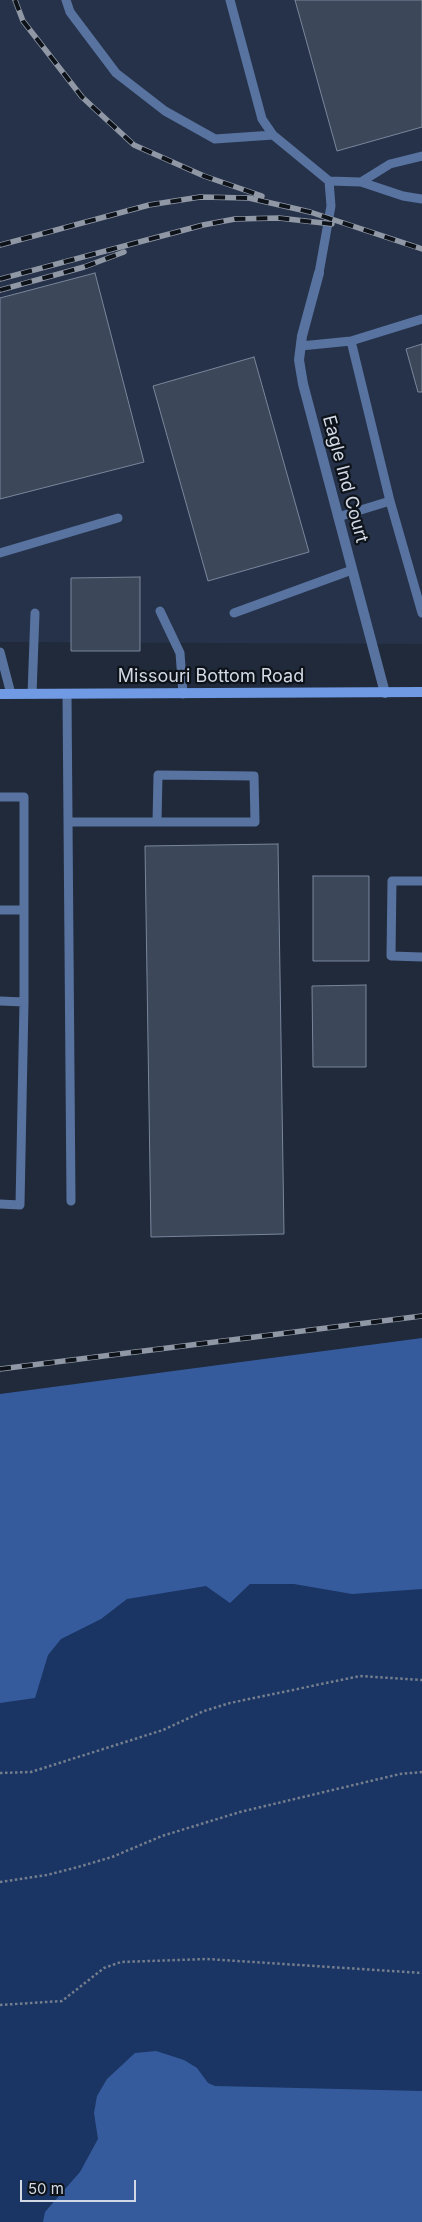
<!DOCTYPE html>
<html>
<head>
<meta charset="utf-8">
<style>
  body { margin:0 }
  #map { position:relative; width:422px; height:2222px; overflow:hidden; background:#202a3b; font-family:Inter,sans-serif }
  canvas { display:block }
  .scale { position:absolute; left:20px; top:2180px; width:116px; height:22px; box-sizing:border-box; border:2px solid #d2d9e5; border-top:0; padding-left:6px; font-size:15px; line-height:18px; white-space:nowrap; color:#d2d9e5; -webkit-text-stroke:4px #0e131a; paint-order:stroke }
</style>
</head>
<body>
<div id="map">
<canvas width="422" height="2222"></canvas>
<div class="scale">50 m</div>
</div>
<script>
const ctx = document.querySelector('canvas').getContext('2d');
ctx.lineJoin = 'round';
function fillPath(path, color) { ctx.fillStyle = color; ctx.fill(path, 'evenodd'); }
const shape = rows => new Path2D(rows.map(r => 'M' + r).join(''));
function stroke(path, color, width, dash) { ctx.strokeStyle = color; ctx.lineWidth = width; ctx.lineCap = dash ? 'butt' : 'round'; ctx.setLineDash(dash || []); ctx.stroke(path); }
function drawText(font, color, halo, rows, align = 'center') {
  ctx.font = font + ' Inter,sans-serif'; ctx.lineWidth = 4.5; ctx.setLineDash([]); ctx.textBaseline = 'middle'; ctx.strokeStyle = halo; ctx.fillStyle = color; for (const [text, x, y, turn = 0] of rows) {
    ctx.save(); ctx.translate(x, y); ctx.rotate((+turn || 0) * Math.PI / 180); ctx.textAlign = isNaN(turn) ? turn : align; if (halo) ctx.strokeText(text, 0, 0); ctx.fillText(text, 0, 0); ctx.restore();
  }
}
fillPath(shape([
  [0,0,422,0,422,644,0,642]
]), '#263249');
fillPath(shape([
  [422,1532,422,2222,0,2222,0,1609]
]), '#1a3564');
fillPath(shape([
  [422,1338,422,1589,352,1594,294,1584,250,1584,230,1603,206,1586,127,1599,101,1619,61,1639,48,1655,35,1698,0,1703,0,1394],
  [156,2051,184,2060,197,2068,208,2083,215,2086,422,2091,422,2222,43,2222,45,2212,80,2172,98,2139,94,2113,97,2096,107,2079,135,2053]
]), '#365b9c');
const building = shape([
  [295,0,422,0,422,127,337,151,295,0],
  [95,273,144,462,0,499,0,298,95,273],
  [422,344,422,392,418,392,406,349,422,344],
  [254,357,309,552,208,581,153,386,254,357],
  [140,577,140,651,71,651,71,578,140,577],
  [278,844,284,1234,151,1237,145,846,278,844],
  [313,876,369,876,369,961,313,961,313,876],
  [366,985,366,1067,313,1067,312,986,366,985]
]);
fillPath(building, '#3c475a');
stroke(building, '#79869b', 1);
stroke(shape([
  [0,1773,31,1772,163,1730,204,1711,230,1703,360,1676,422,1680],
  [0,1882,47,1875,78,1867,112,1857,162,1836,240,1812,400,1774,422,1772],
  [0,2005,62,2001,104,1968,121,1962,207,1959,422,1973]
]), '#757e8c', 2.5, [2.5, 2.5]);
stroke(shape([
  [66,0,70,12,116,73,165,111,215,139,273,135],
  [230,0,262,119,273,135,329,181,331,206,319,273],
  [329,181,361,182,403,196,422,199],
  [361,182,390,164,422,156],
  [301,346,351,341],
  [390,501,351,341,422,319],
  [338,517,390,501,422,613],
  [0,553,118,518],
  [160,611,180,653,183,694],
  [234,613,352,570],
  [0,652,11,694],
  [32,694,35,613],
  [67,694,71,1201],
  [0,797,24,797,24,1002,20,1205,0,1204],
  [68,822,255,822,254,776,158,775,157,822],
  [422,881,392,881,391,956,422,957],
  [0,910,24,910],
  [0,1001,24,1002]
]), '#5873a0', 9);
stroke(shape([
  [319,273,302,336,299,360,303,384,385,693]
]), '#5873a0', 10);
stroke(shape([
  [0,694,422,692]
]), '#709be4', 10);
const rail = shape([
  [15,0,23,21,82,97,134,145,204,176,262,196],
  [0,245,149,205,200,197,249,198,310,212,422,249],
  [0,279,203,225,235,219,279,218,332,224],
  [0,290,84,267,124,252],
  [0,1369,422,1316]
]);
stroke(rail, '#9098a6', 5.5);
stroke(rail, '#0e131a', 4, [11]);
drawText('18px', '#d2d9e5', '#0e131a', [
  ["Eagle Ind Court",345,479,75],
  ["Missouri Bottom Road",211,677]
]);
</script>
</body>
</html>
